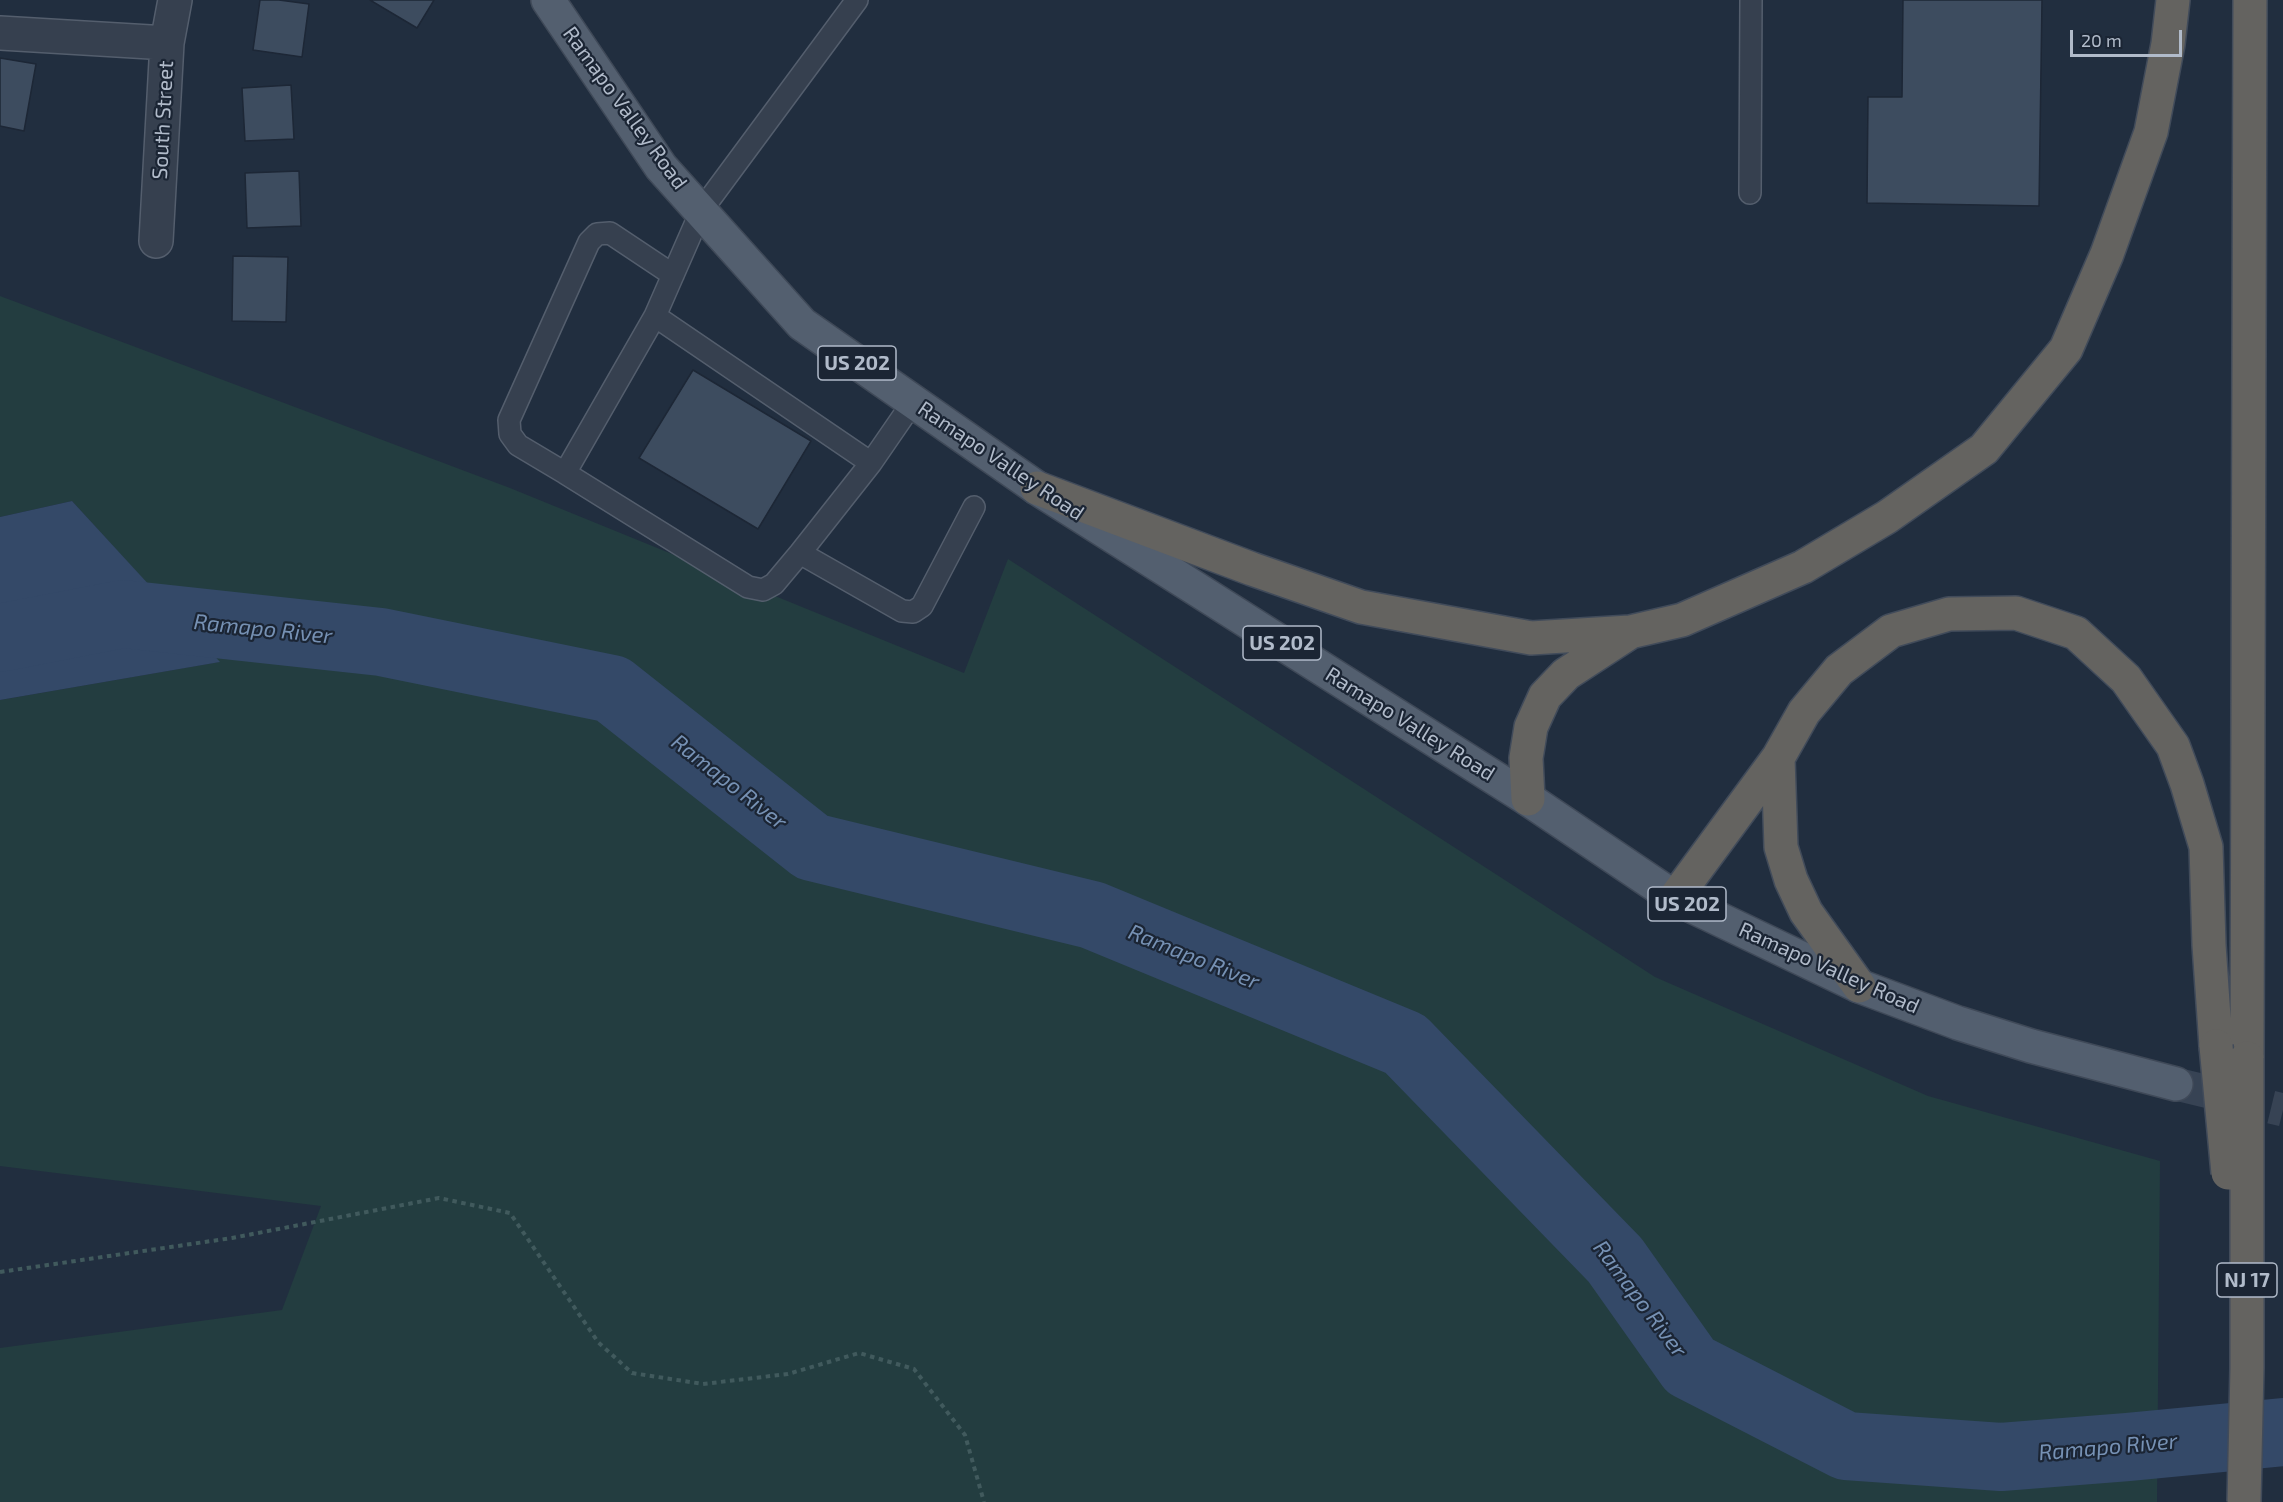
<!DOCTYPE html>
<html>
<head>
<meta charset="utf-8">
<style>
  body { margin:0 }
  #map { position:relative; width:2283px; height:1502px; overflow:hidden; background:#212e3f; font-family:"Exo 2",sans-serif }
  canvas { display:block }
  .scale { position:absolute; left:2070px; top:30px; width:112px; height:27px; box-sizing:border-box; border:3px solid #b1bbca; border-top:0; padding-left:8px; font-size:18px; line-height:21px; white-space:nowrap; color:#b1bbca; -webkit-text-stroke:4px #1b2534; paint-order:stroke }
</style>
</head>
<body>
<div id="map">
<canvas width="2283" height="1502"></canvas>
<div class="scale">20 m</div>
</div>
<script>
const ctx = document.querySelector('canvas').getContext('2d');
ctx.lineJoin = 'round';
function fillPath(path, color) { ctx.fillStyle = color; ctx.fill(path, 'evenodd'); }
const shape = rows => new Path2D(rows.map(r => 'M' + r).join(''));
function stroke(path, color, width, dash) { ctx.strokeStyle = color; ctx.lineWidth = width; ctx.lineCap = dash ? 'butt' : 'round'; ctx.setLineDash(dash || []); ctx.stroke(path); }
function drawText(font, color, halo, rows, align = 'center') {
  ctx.font = font + ' "Exo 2",sans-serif'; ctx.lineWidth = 4.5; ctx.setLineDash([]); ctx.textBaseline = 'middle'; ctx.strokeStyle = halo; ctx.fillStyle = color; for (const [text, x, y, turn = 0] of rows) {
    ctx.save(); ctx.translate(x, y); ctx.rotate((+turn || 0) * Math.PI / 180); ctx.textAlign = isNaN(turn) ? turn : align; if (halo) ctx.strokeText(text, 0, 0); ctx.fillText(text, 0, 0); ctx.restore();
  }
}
fillPath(shape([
  [0,296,510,488,964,673,1008,559,1655,977,1928,1096,2160,1161,2157,1502,0,1502,0,1348,282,1310,321,1206,0,1166,0,700,219,662,72,501,0,517]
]), '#233d40');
fillPath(shape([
  [72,501,220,662,0,700,0,517]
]), '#344968');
stroke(shape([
  [0,638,123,614,381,642,612,689,812,847,1092,915,1405,1044,1615,1260,1690,1366,1846,1446,2001,1457,2128,1447,2283,1432]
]), '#344968', 68);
const building = shape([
  [260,0,279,0,309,4,302,57,253,50,260,0],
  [370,0,434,0,417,28,370,0],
  [1903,0,2042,0,2039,206,1867,203,1868,97,1902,97,1903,0],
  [0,58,36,64,24,131,0,126,0,58],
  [291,85,294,139,245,141,242,88,291,85],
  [299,171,301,226,247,228,245,173,299,171],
  [233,256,288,257,286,322,232,321,233,256],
  [693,370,811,441,758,529,639,458,693,370]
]);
fillPath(building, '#3d4c5f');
stroke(building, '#1d2736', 1.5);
stroke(shape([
  [2176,1084,2283,1110]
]), '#374354', 33, [33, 16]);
const service = shape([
  [857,0,701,211,655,316,565,473,748,587,763,590,774,584,800,553,871,463,913,402],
  [1750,193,1751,0],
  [655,316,871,463],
  [565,473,518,445,510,434,509,420,589,242,597,234,610,233,673,275],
  [800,553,902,611,913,612,922,606,974,507]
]);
const minor = shape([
  [0,33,167,43],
  [156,241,167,43,175,0]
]);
const primary = shape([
  [548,0,661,167,802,324,1037,488,1528,799,1675,898,1859,986,1958,1023,2031,1046,2176,1084]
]);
const trunk = shape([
  [1037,488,1252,569,1361,607,1531,638,1630,632,1682,620,1803,567,1887,517,1984,449,2066,349,2107,254,2151,132,2168,44,2173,0],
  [1528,799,1526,758,1531,727,1545,696,1566,674,1629,633],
  [1675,898,1778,758],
  [1859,986,1806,912,1791,880,1781,847,1778,758,1804,712,1839,670,1891,631,1949,614,2016,613,2076,633,2126,679,2173,746,2187,784,2206,847,2209,945,2216,1046],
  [2247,1058,2250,0]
]);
stroke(service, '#545e6d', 24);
stroke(minor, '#545e6d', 36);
stroke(primary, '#3f4958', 36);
stroke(trunk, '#414b5a', 36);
stroke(shape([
  [0,1272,232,1238,439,1198,510,1213,598,1342,632,1373,703,1384,788,1374,859,1353,914,1369,965,1435,984,1502]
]), '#415a5d', 4, [4.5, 4.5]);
stroke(service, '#36404f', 21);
stroke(minor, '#36404f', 33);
stroke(primary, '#535f6f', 33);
stroke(trunk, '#646360', 33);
const trunkBridge = shape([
  [2216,1046,2228,1173],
  [2244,1502,2247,1368,2247,1058]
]);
stroke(trunkBridge, '#414b5a', 36, []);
stroke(trunkBridge, '#646360', 33);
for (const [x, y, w] of [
  [857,363,78],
  [1282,643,78],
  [1687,904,78],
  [2247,1280,60]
]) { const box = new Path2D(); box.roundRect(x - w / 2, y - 17, w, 34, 4.5); ctx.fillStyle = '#1b2534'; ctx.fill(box); stroke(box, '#b1bbca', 1.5); }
drawText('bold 20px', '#b1bbca', null, [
  ["US 202",857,363],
  ["US 202",1282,643],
  ["US 202",1687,904],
  ["NJ 17",2247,1280]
]);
drawText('21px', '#b1bbca', '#1b2534', [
  ["Ramapo Valley Road",625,108,54],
  ["South Street",163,120,-87],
  ["Ramapo Valley Road",1001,461,34],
  ["Ramapo Valley Road",1410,724,32],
  ["Ramapo Valley Road",1829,968,24]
]);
drawText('italic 22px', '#7691b4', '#1b2534', [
  ["Ramapo River",263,629,6],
  ["Ramapo River",729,782,38],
  ["Ramapo River",1194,957,22],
  ["Ramapo River",1640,1299,53],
  ["Ramapo River",2108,1447,-5]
]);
</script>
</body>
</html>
